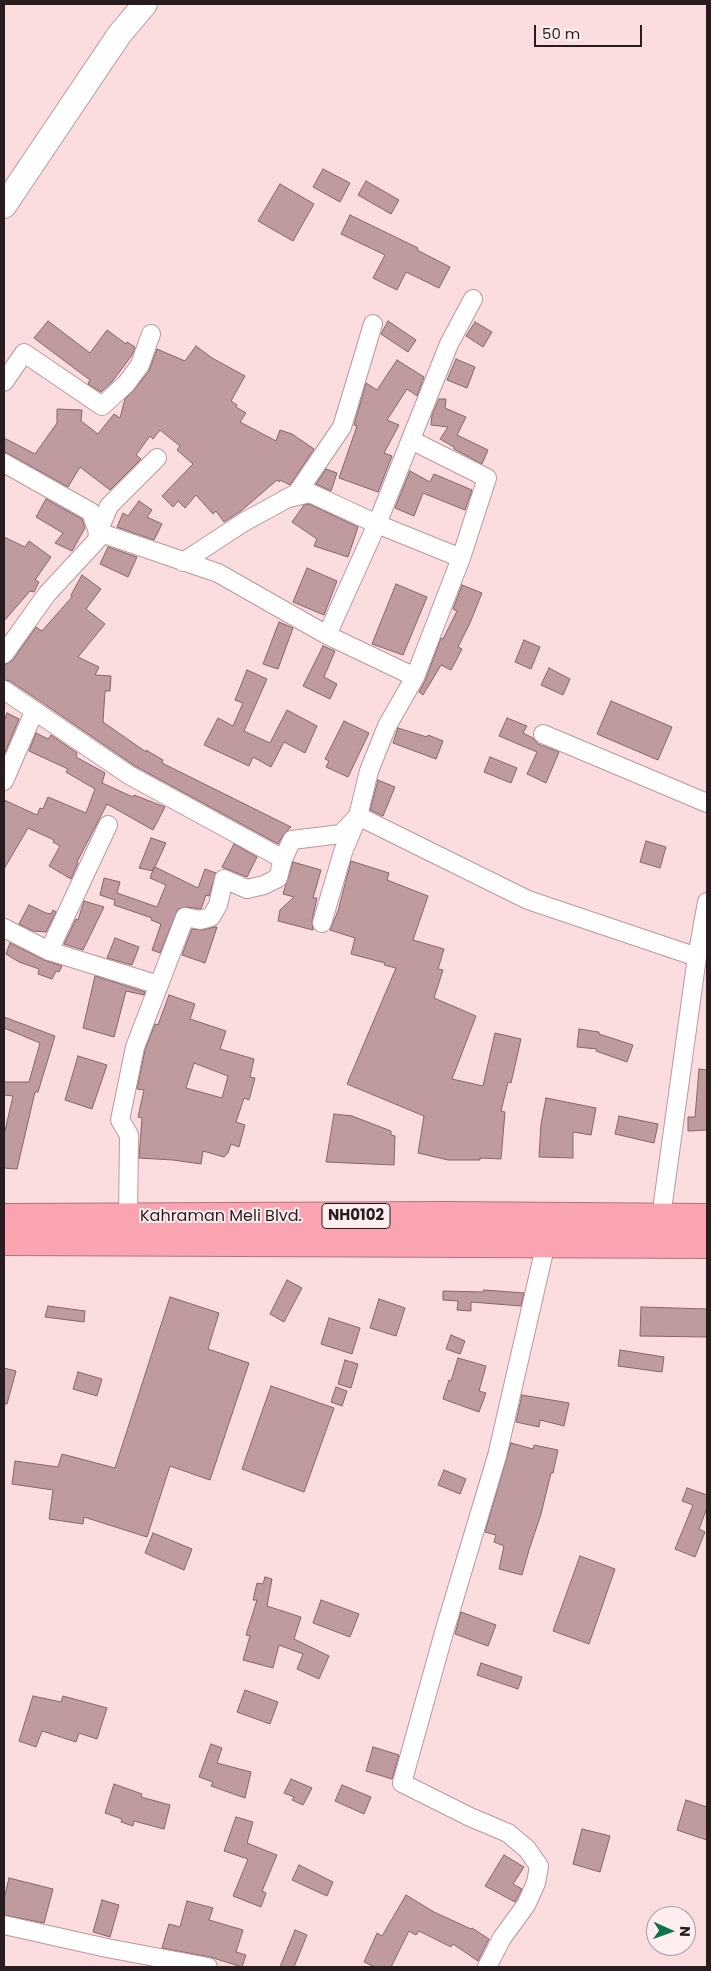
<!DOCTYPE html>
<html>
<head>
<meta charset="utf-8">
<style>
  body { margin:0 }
  #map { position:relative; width:711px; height:1971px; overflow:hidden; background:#fbdcdf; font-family:Poppins,sans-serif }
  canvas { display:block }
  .frame { position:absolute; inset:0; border:5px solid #291c1e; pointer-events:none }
  .north { position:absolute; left:646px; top:1906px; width:50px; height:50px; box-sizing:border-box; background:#feeeef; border:1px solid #a99a9b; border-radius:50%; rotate:92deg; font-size:14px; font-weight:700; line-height:20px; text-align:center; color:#291c1e }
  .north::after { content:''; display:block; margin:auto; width:18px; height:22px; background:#0c744c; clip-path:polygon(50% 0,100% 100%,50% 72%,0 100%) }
  .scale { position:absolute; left:534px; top:25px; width:108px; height:22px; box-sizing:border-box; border:2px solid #291c1e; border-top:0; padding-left:6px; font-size:15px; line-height:18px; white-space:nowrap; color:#291c1e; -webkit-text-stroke:4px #feeeef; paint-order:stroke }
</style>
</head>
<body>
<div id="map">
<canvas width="711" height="1971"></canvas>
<div class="frame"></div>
<div class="north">N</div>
<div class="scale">50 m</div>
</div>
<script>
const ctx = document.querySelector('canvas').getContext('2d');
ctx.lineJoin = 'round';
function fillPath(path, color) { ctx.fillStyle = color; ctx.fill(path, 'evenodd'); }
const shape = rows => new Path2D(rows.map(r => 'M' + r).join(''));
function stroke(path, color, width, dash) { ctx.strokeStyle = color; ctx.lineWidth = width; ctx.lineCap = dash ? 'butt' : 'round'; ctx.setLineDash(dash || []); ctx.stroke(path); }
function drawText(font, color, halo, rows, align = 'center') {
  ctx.font = font + ' Poppins,sans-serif'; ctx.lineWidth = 4; ctx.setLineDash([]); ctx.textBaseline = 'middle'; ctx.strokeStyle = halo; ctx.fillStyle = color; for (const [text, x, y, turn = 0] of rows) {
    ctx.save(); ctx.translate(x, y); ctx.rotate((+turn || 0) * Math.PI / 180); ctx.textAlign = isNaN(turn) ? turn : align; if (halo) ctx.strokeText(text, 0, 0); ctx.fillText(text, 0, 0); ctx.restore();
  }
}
const building = shape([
  [323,169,350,183,340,202,313,187,323,169],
  [366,181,399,200,391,214,358,195,366,181],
  [280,184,314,204,293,241,258,221,280,184],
  [350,215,418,248,417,250,450,267,439,288,406,272,397,290,373,278,385,255,341,234,350,215],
  [48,321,90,353,107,330,126,344,127,342,135,347,132,355,112,382,101,392,88,384,90,380,34,338,48,321],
  [388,321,416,340,408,352,381,334,388,321],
  [475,322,492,332,483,347,466,336,475,322],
  [196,346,212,358,245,376,231,401,237,405,236,407,246,413,240,422,276,441,280,430,292,434,314,449,290,485,280,480,279,482,277,480,241,511,224,522,216,511,213,514,196,495,185,508,178,501,173,507,162,496,193,464,177,450,180,446,160,430,153,439,150,436,136,455,141,459,110,490,80,467,68,487,9,454,4,452,4,438,35,454,57,423,57,409,82,410,81,421,98,434,114,414,120,418,125,399,134,390,149,371,157,349,185,361,196,346],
  [456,359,475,367,467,388,447,380,456,359],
  [397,360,424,377,417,396,407,389,387,420,399,425,384,453,392,456,378,492,339,478,357,426,354,425,366,383,377,390,397,360],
  [439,399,446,399,445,408,466,417,457,435,488,450,482,464,454,449,454,447,440,439,448,427,431,425,432,415,439,399],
  [326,469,337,473,331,491,316,484,326,469],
  [410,471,430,482,434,474,472,490,465,510,423,493,414,516,395,508,410,471],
  [46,499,82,519,85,528,72,551,55,543,63,533,36,517,46,499],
  [139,501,152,510,147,517,162,524,154,540,117,527,123,513,128,516,139,501],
  [309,504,358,527,348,557,314,546,317,539,292,522,304,505,309,504],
  [4,537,25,547,29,541,51,557,35,580,39,582,34,592,30,591,4,621,4,537],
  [108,547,137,557,128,577,100,564,108,547],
  [307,568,337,581,324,615,293,602,307,568],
  [82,575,101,589,86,609,105,624,78,657,99,667,95,675,111,676,110,691,105,691,103,722,146,752,146,750,163,760,162,763,291,827,283,835,278,844,135,766,37,699,10,681,4,680,4,665,13,660,36,627,42,631,72,597,71,595,82,575],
  [396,584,427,597,403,655,372,644,396,584],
  [462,585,482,593,470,623,458,647,462,649,451,670,441,665,423,695,419,692,425,681,441,638,443,639,457,611,453,609,462,585],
  [279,622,293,628,278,669,263,664,279,622],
  [524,640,540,647,531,669,515,662,524,640],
  [323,646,335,651,324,677,337,684,330,699,303,686,323,646],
  [549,668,570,679,563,695,541,685,549,668],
  [247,670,267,679,244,731,270,743,287,710,317,726,305,753,284,742,271,767,253,757,249,766,204,745,218,718,233,726,243,703,235,700,247,670],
  [611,701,672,727,658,760,597,734,611,701],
  [7,713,19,719,4,755,4,721,7,713],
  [507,718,527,726,523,733,533,738,538,744,559,752,546,783,527,774,537,752,499,736,507,718],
  [344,721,369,733,348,777,326,767,329,761,325,759,344,721],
  [398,728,427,737,428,735,443,741,436,759,393,743,398,728],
  [36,733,48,739,51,735,77,753,76,757,105,773,102,783,133,797,134,795,165,807,153,830,107,804,77,862,78,863,71,879,49,866,60,846,53,842,54,840,28,828,4,869,4,800,37,815,40,808,43,809,48,797,86,813,95,789,66,772,68,769,29,751,36,733],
  [490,757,517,768,511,783,484,772,490,757],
  [378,780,395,787,383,816,370,810,378,780],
  [151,838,166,843,155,867,198,888,205,869,216,873,209,896,206,895,201,909,187,907,178,909,160,953,152,950,161,924,151,920,152,918,114,905,115,900,100,895,104,878,120,882,117,893,157,907,166,885,150,878,154,867,153,871,139,868,151,838],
  [646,841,666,847,660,868,640,862,646,841],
  [234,844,257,857,247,877,222,867,234,844],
  [351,861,389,873,387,880,428,896,413,940,444,949,438,969,443,970,434,998,476,1016,452,1079,483,1086,495,1033,521,1039,511,1083,508,1082,501,1111,505,1112,501,1159,480,1158,480,1160,448,1160,418,1153,424,1116,347,1084,396,968,384,965,385,963,351,954,355,938,330,930,338,911,351,861],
  [293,862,321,870,313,898,317,898,312,920,313,930,278,921,280,910,294,897,283,894,293,862],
  [84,901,104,907,83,950,64,944,76,919,78,920,84,901],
  [29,905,46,913,51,914,53,910,56,912,46,932,33,931,19,924,29,905],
  [215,927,217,927,205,963,182,955,192,929,202,930,215,927],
  [115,938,139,947,132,965,107,958,115,938],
  [10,943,44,960,62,966,59,972,56,971,52,979,38,974,39,969,19,962,6,954,10,943],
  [95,976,145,992,144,995,126,991,114,1037,83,1028,95,976],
  [169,995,195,1004,190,1019,226,1031,220,1049,254,1059,250,1077,255,1078,249,1100,244,1098,236,1122,245,1125,239,1147,231,1144,228,1153,224,1157,203,1151,201,1164,173,1160,139,1158,142,1118,138,1117,144,1090,137,1089,145,1050,155,1024,158,1025,169,995],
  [194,1063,228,1076,222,1098,186,1088,194,1063],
  [4,1017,55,1036,38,1092,35,1092,17,1169,4,1168,4,1135,13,1096,4,1095,4,1082,29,1082,40,1043,4,1028,4,1017],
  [579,1029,599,1032,599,1034,633,1045,627,1062,596,1051,597,1049,577,1047,579,1029],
  [78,1056,107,1065,92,1109,65,1100,78,1056],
  [699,1069,707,1070,707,1130,688,1131,688,1117,695,1117,699,1069],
  [546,1098,596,1108,591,1135,573,1132,573,1158,539,1157,541,1124,546,1098],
  [334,1114,352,1116,391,1131,391,1135,395,1136,394,1165,326,1162,334,1114],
  [619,1116,658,1124,654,1143,615,1134,619,1116],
  [287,1280,302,1288,284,1322,270,1314,287,1280],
  [484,1290,524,1293,521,1306,471,1302,471,1311,457,1310,458,1301,443,1300,443,1291,483,1292,484,1290],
  [170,1297,219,1313,208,1349,249,1363,210,1480,170,1466,147,1537,84,1517,83,1524,49,1519,53,1490,12,1484,15,1461,58,1467,62,1454,115,1468,170,1297],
  [379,1299,405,1308,396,1336,370,1328,379,1299],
  [48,1306,85,1311,84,1322,45,1317,48,1306],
  [641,1307,707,1309,707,1337,640,1336,641,1307],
  [329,1318,360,1328,352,1354,321,1344,329,1318],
  [451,1335,465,1341,460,1354,446,1349,451,1335],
  [620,1350,664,1357,662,1372,618,1366,620,1350],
  [458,1358,486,1366,479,1391,486,1393,479,1412,443,1399,449,1380,451,1381,458,1358],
  [345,1360,358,1364,351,1388,338,1384,345,1360],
  [4,1368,16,1371,7,1404,4,1404,4,1368],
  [78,1372,102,1379,97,1396,73,1389,78,1372],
  [271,1386,334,1408,304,1492,242,1469,271,1386],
  [336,1387,347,1391,342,1406,331,1402,336,1387],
  [522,1395,569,1403,564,1426,540,1420,539,1427,516,1422,522,1395],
  [511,1443,533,1449,534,1445,558,1450,553,1473,551,1473,541,1514,529,1550,522,1575,499,1569,504,1546,494,1542,496,1535,485,1532,511,1443],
  [444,1470,466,1479,460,1494,438,1485,444,1470],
  [687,1488,707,1495,707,1508,699,1529,705,1532,695,1557,675,1549,693,1505,682,1501,687,1488],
  [153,1533,192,1549,184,1570,145,1553,153,1533],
  [580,1556,615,1569,589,1644,553,1631,580,1556],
  [265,1577,272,1579,267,1606,301,1617,294,1639,329,1656,319,1679,297,1669,303,1654,279,1645,273,1668,243,1660,250,1636,246,1635,257,1600,253,1600,257,1583,263,1584,265,1577],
  [321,1600,359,1614,350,1637,313,1623,321,1600],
  [461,1612,496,1625,488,1646,455,1634,461,1612],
  [481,1663,522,1677,518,1689,477,1675,481,1663],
  [245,1690,278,1702,270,1724,237,1712,245,1690],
  [33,1696,61,1702,63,1696,107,1708,97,1739,79,1733,76,1742,42,1731,36,1747,19,1741,33,1696],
  [211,1744,222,1748,217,1763,251,1772,245,1798,211,1786,213,1782,199,1777,211,1744],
  [373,1747,399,1755,392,1779,366,1771,373,1747],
  [291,1779,312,1788,303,1805,292,1800,294,1797,284,1793,291,1779],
  [114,1784,142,1794,141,1797,170,1805,164,1829,134,1821,133,1826,121,1822,122,1819,105,1813,114,1784],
  [342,1785,371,1797,364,1814,335,1801,342,1785],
  [686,1800,707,1807,707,1840,677,1830,686,1800],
  [236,1817,253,1822,247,1843,277,1855,262,1891,266,1893,261,1907,233,1896,248,1859,224,1851,236,1817],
  [582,1829,610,1836,600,1872,573,1864,582,1829],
  [504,1855,524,1867,513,1884,522,1889,515,1902,485,1886,504,1855],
  [299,1865,333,1882,327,1896,292,1880,299,1865],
  [9,1878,53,1889,44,1923,4,1915,4,1899,9,1878],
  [406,1895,434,1912,471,1929,472,1928,489,1939,478,1961,453,1944,451,1947,419,1931,416,1935,409,1931,391,1967,375,1967,364,1962,377,1933,382,1936,406,1895],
  [102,1900,119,1905,110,1937,93,1932,102,1900],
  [187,1901,213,1908,209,1920,243,1930,236,1952,246,1955,242,1967,210,1957,162,1948,169,1924,180,1927,187,1901],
  [295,1930,307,1935,294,1967,280,1967,295,1930]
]);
fillPath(building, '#bf9b9f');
stroke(building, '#866569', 1);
const street = shape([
  [4,382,24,353,102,406,126,384,140,365,151,334],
  [411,440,487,478,461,558],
  [4,463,91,512,98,532,218,573,327,635,415,677],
  [285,499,310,493,377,524,461,558,415,677,387,726,369,771,358,816,343,852,322,923],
  [183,562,244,522,297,493,342,427,373,324],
  [327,635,377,524,449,344,473,299],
  [4,654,47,594,97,540,98,532,109,506,157,458],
  [4,690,129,775,283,859,292,840,341,834,358,816,528,900,697,957],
  [543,734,707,803],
  [4,781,34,712],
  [4,928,49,951,159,985],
  [49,951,108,825],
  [661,1217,697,957,707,902],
  [128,1218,129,1135,120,1120,135,1047,185,917,200,920,211,917,218,905,224,879,247,889,264,885,278,878,283,859],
  [4,1925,107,1948,208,1967],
  [487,1967,502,1938,526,1905,536,1883,539,1866,527,1849,508,1833,470,1817,402,1783,445,1629,497,1456,546,1243]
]);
const secondary = shape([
  [4,206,119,35,145,4]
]);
const highway = shape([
  [4,1218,446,1216,707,1218],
  [4,1241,707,1244]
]);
stroke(street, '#bb979b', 20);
stroke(secondary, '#bb979b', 26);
stroke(highway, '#b1747e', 30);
stroke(street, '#fff', 18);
stroke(secondary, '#fff', 24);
stroke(highway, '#faa4b1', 28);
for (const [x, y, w] of [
  [356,1216,68]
]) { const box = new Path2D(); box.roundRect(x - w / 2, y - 12.5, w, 25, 4); ctx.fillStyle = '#feeeef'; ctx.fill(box); stroke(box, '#291c1e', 1); }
drawText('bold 15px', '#291c1e', null, [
  ["NH0102",356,1216]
]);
drawText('16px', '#291c1e', '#feeeef', [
  ["Kahraman Meli Blvd.",221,1217]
]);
</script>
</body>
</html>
